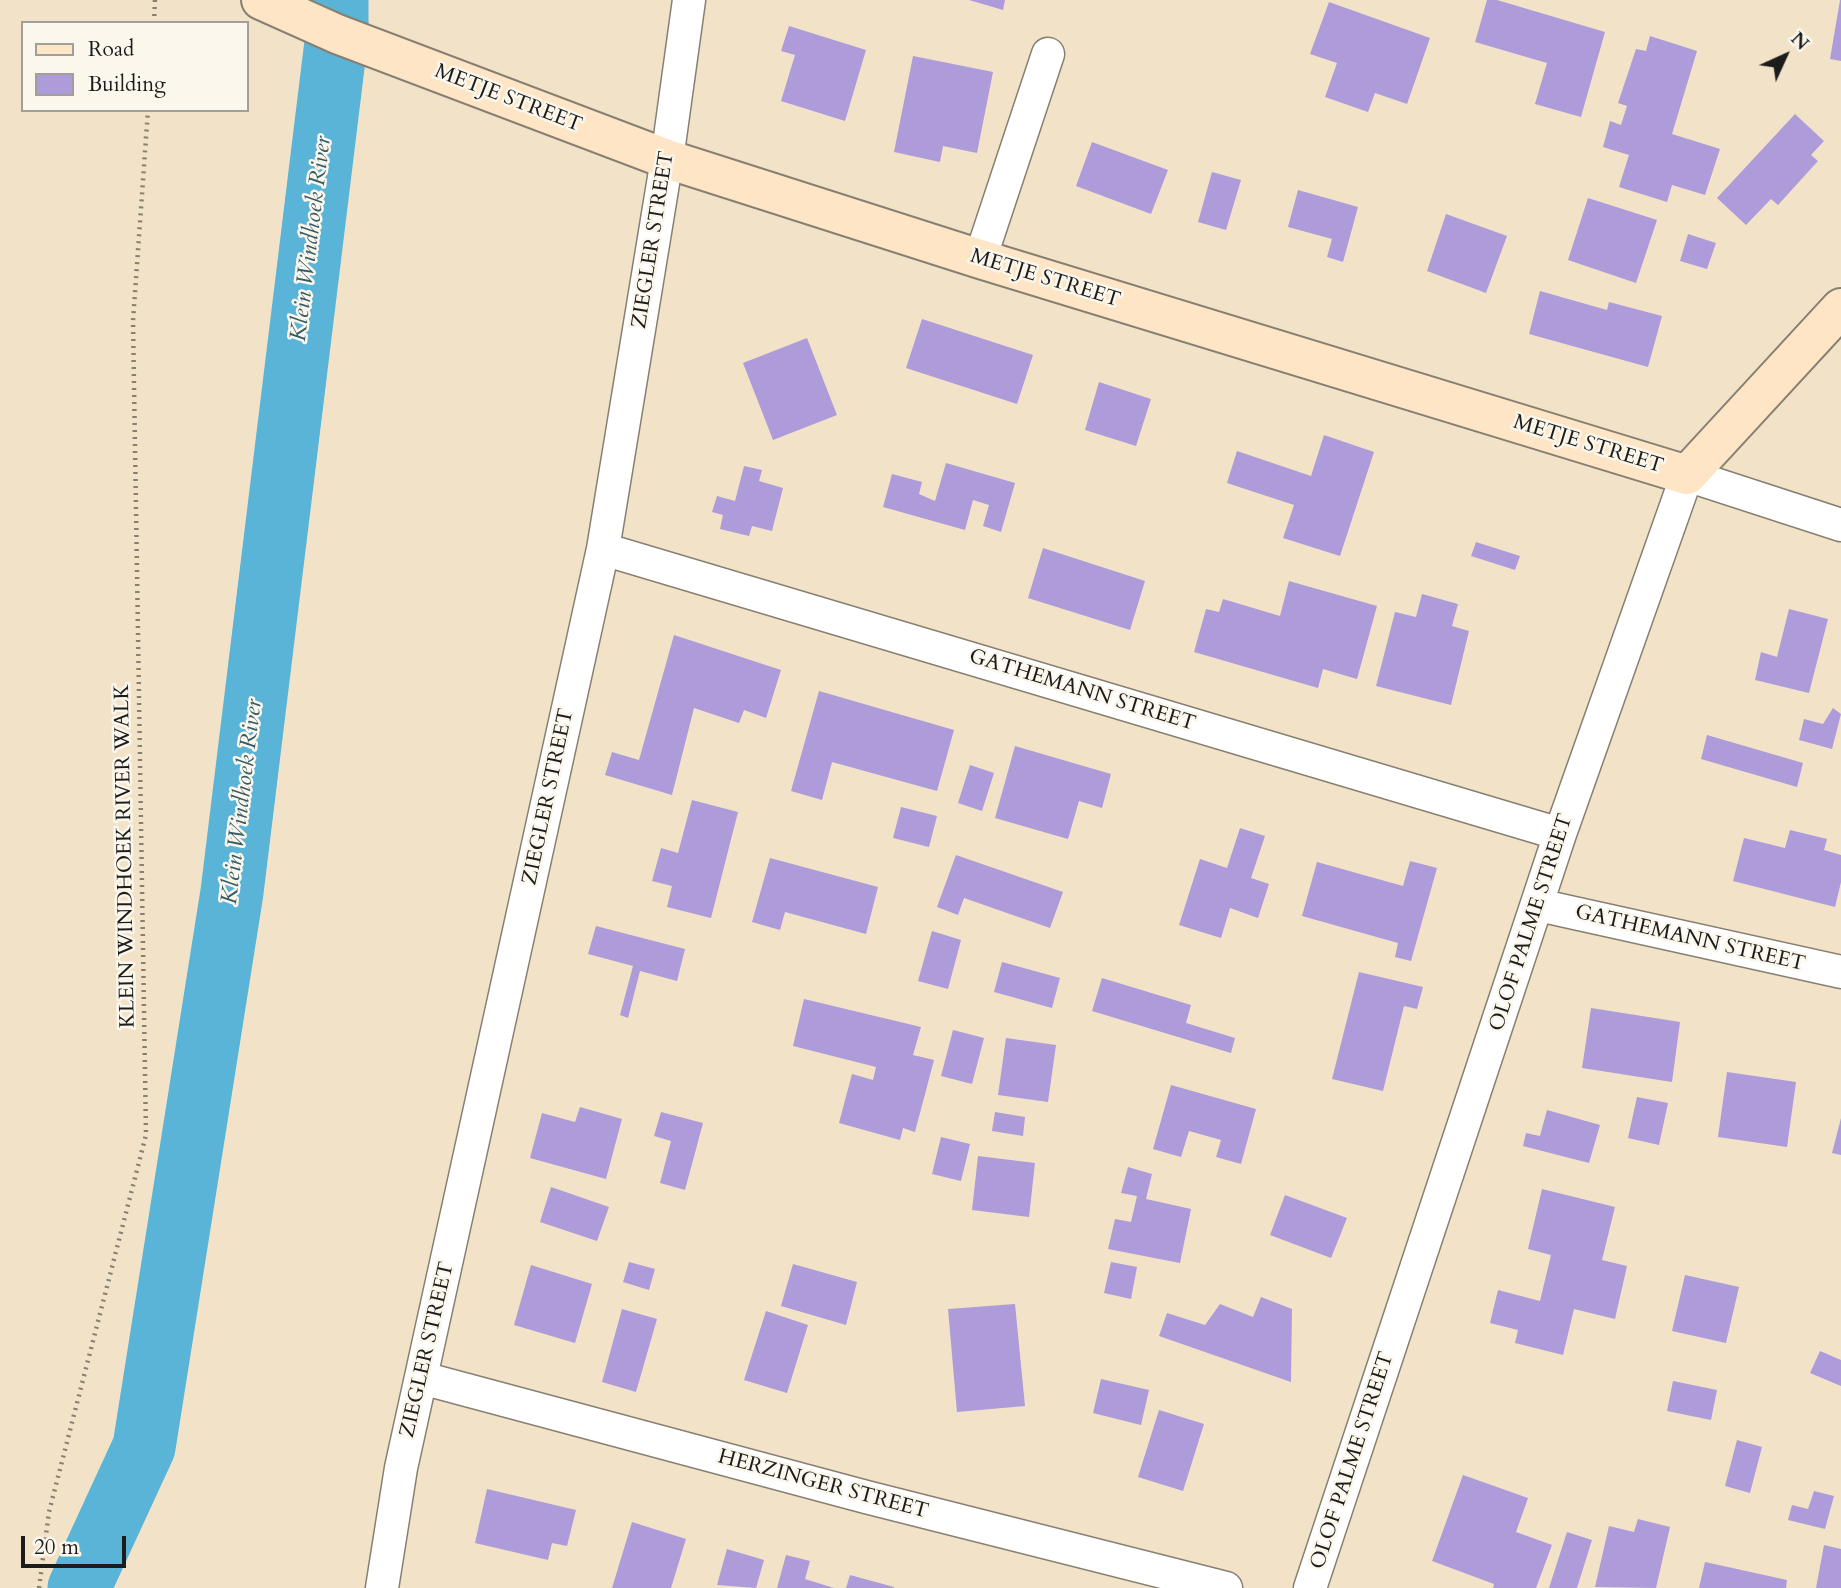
<!DOCTYPE html>
<html>
<head>
<meta charset="utf-8">
<style>
  body { margin:0 }
  #map { position:relative; width:1841px; height:1588px; overflow:hidden; background:#f2e3c8; font-family:Cardo,serif }
  canvas { display:block }
  .legend { position:absolute; left:21px; top:21px; width:228px; height:91px; box-sizing:border-box; background:#fbf7ec; border:2px solid #a29f99; margin:0; padding:9px 12px; list-style:none; font-size:21px; color:#1c1c1c }
  .legend li { display:flex; align-items:center; gap:14px; height:35px }
  .legend b { width:35px; border:2px solid #a29f99 }
  .north { position:absolute; left:1750px; top:21px; width:70px; height:70px; -webkit-text-stroke:5px #fbf7ec; paint-order:stroke; rotate:45deg; font-size:19px; font-weight:700; line-height:28px; text-align:center; color:#1c1c1c }
  .north::after { content:''; display:block; margin:auto; width:24px; height:32px; background:#1c1c1c; clip-path:polygon(50% 0,100% 100%,50% 72%,0 100%) }
  .scale { position:absolute; left:21px; top:1536px; width:105px; height:32px; box-sizing:border-box; border:4px solid #1c1c1c; border-top:0; padding-left:9px; font-size:21px; line-height:24px; white-space:nowrap; color:#1c1c1c; -webkit-text-stroke:5px #fbf7ec; paint-order:stroke }
</style>
</head>
<body>
<div id="map">
<canvas width="1841" height="1588"></canvas>
<ul class="legend">
<li><b style="height:9px;background:#fde5c5"></b>Road</li>
<li><b style="height:19px;background:#ad9bda"></b>Building</li>
</ul>
<div class="north">N</div>
<div class="scale">20 m</div>
</div>
<script>
const ctx = document.querySelector('canvas').getContext('2d');
ctx.lineJoin = 'round';
const shape = rows => new Path2D(rows.map(r => 'M' + r).join(''));
function stroke(path, color, width, dash) { ctx.strokeStyle = color; ctx.lineWidth = width; ctx.lineCap = dash ? 'butt' : 'round'; ctx.setLineDash(dash || []); ctx.stroke(path); }
function fillPath(path, color) { ctx.fillStyle = color; ctx.fill(path, 'evenodd'); }
function drawText(font, color, halo, rows, align = 'center') {
  ctx.font = font + ' Cardo,serif'; ctx.lineWidth = 5; ctx.setLineDash([]); ctx.textBaseline = 'middle'; ctx.strokeStyle = halo; ctx.fillStyle = color; for (const [text, x, y, turn = 0] of rows) {
    ctx.save(); ctx.translate(x, y); ctx.rotate((+turn || 0) * Math.PI / 180); ctx.textAlign = isNaN(turn) ? turn : align; if (halo) ctx.strokeText(text, 0, 0); ctx.fillText(text, 0, 0); ctx.restore();
  }
}
stroke(shape([
  [79,1588,144,1447,232,892,337,34,337,0]
]), '#59b4d7', 63);
fillPath(shape([
  [969,0,1005,0,1003,10],
  [1487,0,1497,0,1605,32,1581,117,1535,104,1547,63,1475,42],
  [1840,0,1841,0,1841,61,1830,59],
  [1329,2,1430,38,1407,104,1375,93,1368,112,1325,97,1337,63,1310,54],
  [789,26,866,50,845,121,781,101,795,55,781,51],
  [1650,36,1697,51,1672,134,1720,149,1705,195,1672,185,1667,202,1619,187,1629,155,1603,147,1610,121,1621,125,1627,106,1618,103,1636,49,1646,51],
  [913,56,993,72,977,153,943,146,940,162,894,152],
  [1795,114,1824,141,1811,155,1818,161,1778,205,1771,199,1746,225,1717,198],
  [1092,142,1168,170,1151,214,1076,186],
  [1212,172,1241,180,1226,230,1198,222],
  [1298,190,1358,207,1343,262,1327,257,1332,239,1288,227],
  [1588,198,1657,220,1636,283,1568,260],
  [1446,214,1507,236,1486,293,1427,271],
  [1688,234,1716,243,1707,269,1680,261],
  [1540,291,1607,310,1609,302,1662,316,1648,367,1529,334],
  [922,319,1033,355,1017,404,906,368],
  [807,338,837,415,773,440,743,363],
  [1099,382,1151,399,1136,446,1085,430],
  [1324,435,1374,452,1340,556,1283,538,1294,505,1227,483,1237,451,1311,476],
  [946,463,1015,483,1001,532,983,526,989,505,973,500,965,530,883,507,892,474,922,482,919,494,935,501],
  [744,466,762,470,759,481,783,488,772,531,752,526,749,536,720,529,723,515,712,512,717,496,735,501],
  [1476,542,1520,556,1515,570,1471,556],
  [1043,548,1145,581,1130,630,1028,598],
  [1289,581,1377,606,1357,679,1323,669,1318,688,1194,652,1206,609,1219,612,1223,599,1280,616],
  [1422,594,1458,604,1452,626,1469,631,1451,705,1376,686,1395,612,1416,617],
  [1789,609,1828,619,1809,693,1755,680,1761,652,1777,657],
  [674,635,781,670,766,718,744,710,739,723,694,708,672,795,605,775,612,752,639,760],
  [819,691,954,730,937,791,832,762,822,800,791,791],
  [1833,708,1841,714,1832,749,1799,740,1804,719,1823,724],
  [1707,735,1803,763,1797,787,1701,759],
  [1015,746,1111,774,1102,808,1079,801,1068,839,995,818],
  [970,765,994,773,982,811,958,803],
  [692,800,738,812,711,918,667,907,672,886,652,881,661,848,678,853],
  [901,807,937,816,929,847,893,838],
  [1240,828,1265,836,1251,878,1269,884,1258,918,1230,908,1221,938,1179,925,1200,859,1227,868],
  [1790,830,1827,839,1824,850,1841,855,1841,882,1835,907,1733,881,1744,838,1785,848],
  [956,855,1063,892,1050,928,964,898,958,915,937,907],
  [770,858,878,887,866,934,785,912,780,930,752,922],
  [1410,861,1437,868,1411,961,1395,957,1398,943,1302,916,1317,862,1403,886],
  [596,926,685,949,677,981,640,971,628,1018,620,1015,633,966,588,954],
  [932,931,961,940,948,989,918,981],
  [1002,962,1060,978,1052,1008,994,992],
  [1359,972,1423,987,1417,1009,1404,1006,1383,1091,1332,1079],
  [1102,978,1191,1005,1186,1023,1235,1038,1231,1053,1092,1011],
  [804,999,921,1027,913,1055,934,1060,915,1132,903,1128,900,1140,839,1123,852,1074,873,1080,876,1067,793,1046],
  [1591,1008,1680,1022,1672,1082,1582,1068],
  [953,1030,984,1038,972,1084,941,1076],
  [1006,1038,1056,1045,1048,1102,998,1095],
  [1727,1072,1796,1082,1787,1147,1718,1137],
  [1171,1085,1256,1109,1241,1164,1216,1157,1221,1140,1189,1131,1181,1157,1153,1149],
  [1637,1097,1668,1103,1659,1145,1628,1138],
  [580,1107,622,1119,606,1179,530,1158,542,1113,575,1122],
  [1547,1110,1600,1125,1589,1163,1523,1146,1526,1133,1540,1136],
  [661,1112,703,1123,685,1190,660,1183,671,1141,654,1136],
  [995,1112,1025,1117,1023,1136,992,1131],
  [1841,1118,1841,1155,1832,1153],
  [941,1137,970,1144,961,1181,932,1174],
  [978,1156,1035,1163,1029,1217,972,1210],
  [1128,1167,1152,1174,1146,1199,1191,1209,1180,1263,1108,1249,1115,1219,1131,1222,1137,1196,1121,1193],
  [551,1187,609,1207,597,1241,540,1222],
  [1542,1189,1615,1207,1602,1260,1627,1266,1615,1319,1574,1309,1563,1355,1515,1343,1518,1330,1490,1323,1498,1290,1540,1301,1551,1255,1528,1249],
  [1285,1195,1347,1218,1331,1258,1270,1235],
  [629,1262,655,1269,649,1290,623,1282],
  [1111,1262,1137,1267,1131,1299,1104,1293],
  [793,1264,857,1282,846,1325,781,1306],
  [531,1265,592,1284,575,1343,514,1325],
  [1685,1275,1739,1287,1726,1343,1672,1331],
  [1261,1297,1292,1309,1291,1382,1159,1336,1167,1313,1205,1325,1220,1304,1253,1317],
  [1015,1304,1025,1406,957,1412,948,1309],
  [622,1309,657,1319,636,1392,602,1382],
  [766,1311,808,1325,787,1393,744,1380],
  [1820,1351,1841,1360,1841,1386,1810,1373],
  [1101,1379,1149,1390,1141,1425,1093,1413],
  [1673,1381,1717,1390,1711,1420,1667,1411],
  [1159,1410,1204,1424,1183,1491,1138,1477],
  [1737,1440,1762,1447,1750,1493,1725,1486],
  [1463,1475,1528,1498,1516,1532,1552,1545,1536,1588,1493,1588,1494,1584,1432,1561],
  [487,1489,576,1510,567,1546,552,1543,548,1560,475,1543],
  [1814,1491,1834,1496,1825,1529,1788,1520,1792,1505,1808,1509],
  [1638,1519,1670,1527,1656,1588,1595,1587,1609,1526,1634,1532],
  [632,1522,686,1539,671,1588,612,1588],
  [1567,1532,1592,1540,1577,1588,1549,1588],
  [1824,1545,1841,1549,1841,1588,1816,1588],
  [727,1549,764,1560,756,1588,717,1585],
  [786,1555,810,1561,805,1579,834,1588,777,1588],
  [1705,1562,1787,1580,1786,1588,1699,1588],
  [850,1575,894,1587,894,1588,846,1588]
]), '#ad9bda');
const street = shape([
  [980,259,1048,54],
  [603,549,1560,834],
  [1538,905,1841,972],
  [422,1378,866,1497,1226,1588],
  [382,1588,401,1468,603,549,667,159,689,0],
  [1310,1588,1560,834,1687,475,1841,525]
]);
const secondary = shape([
  [261,0,337,34,667,159,980,259,1687,475,1841,308]
]);
stroke(street, '#878072', 35);
stroke(secondary, '#878072', 42);
stroke(shape([
  [154,23,155,0],
  [39,1588,49,1512,146,1135,133,321,148,110]
]), '#878072', 4.5, [2, 5]);
stroke(street, '#fff', 32);
stroke(secondary, '#fde5c5', 38);
drawText('21px', '#1c1c1c', '#fbf7ec', [
  ["METJE STREET",508,99,21],
  ["ZIEGLER STREET",654,240,-81],
  ["METJE STREET",1045,279,17],
  ["METJE STREET",1588,445,17],
  ["GATHEMANN STREET",1082,691,17],
  ["ZIEGLER STREET",549,797,-78],
  ["KLEIN WINDHOEK RIVER WALK",126,856,-91],
  ["OLOF PALME STREET",1532,923,-72],
  ["GATHEMANN STREET",1690,939,13],
  ["ZIEGLER STREET",428,1350,-77],
  ["OLOF PALME STREET",1353,1461,-72],
  ["HERZINGER STREET",823,1485,15]
]);
drawText('italic 23px', '#345967', '#fbf7ec', [
  ["Klein Windhoek River",312,239,-83],
  ["Klein Windhoek River",243,802,-83]
]);
</script>
</body>
</html>
